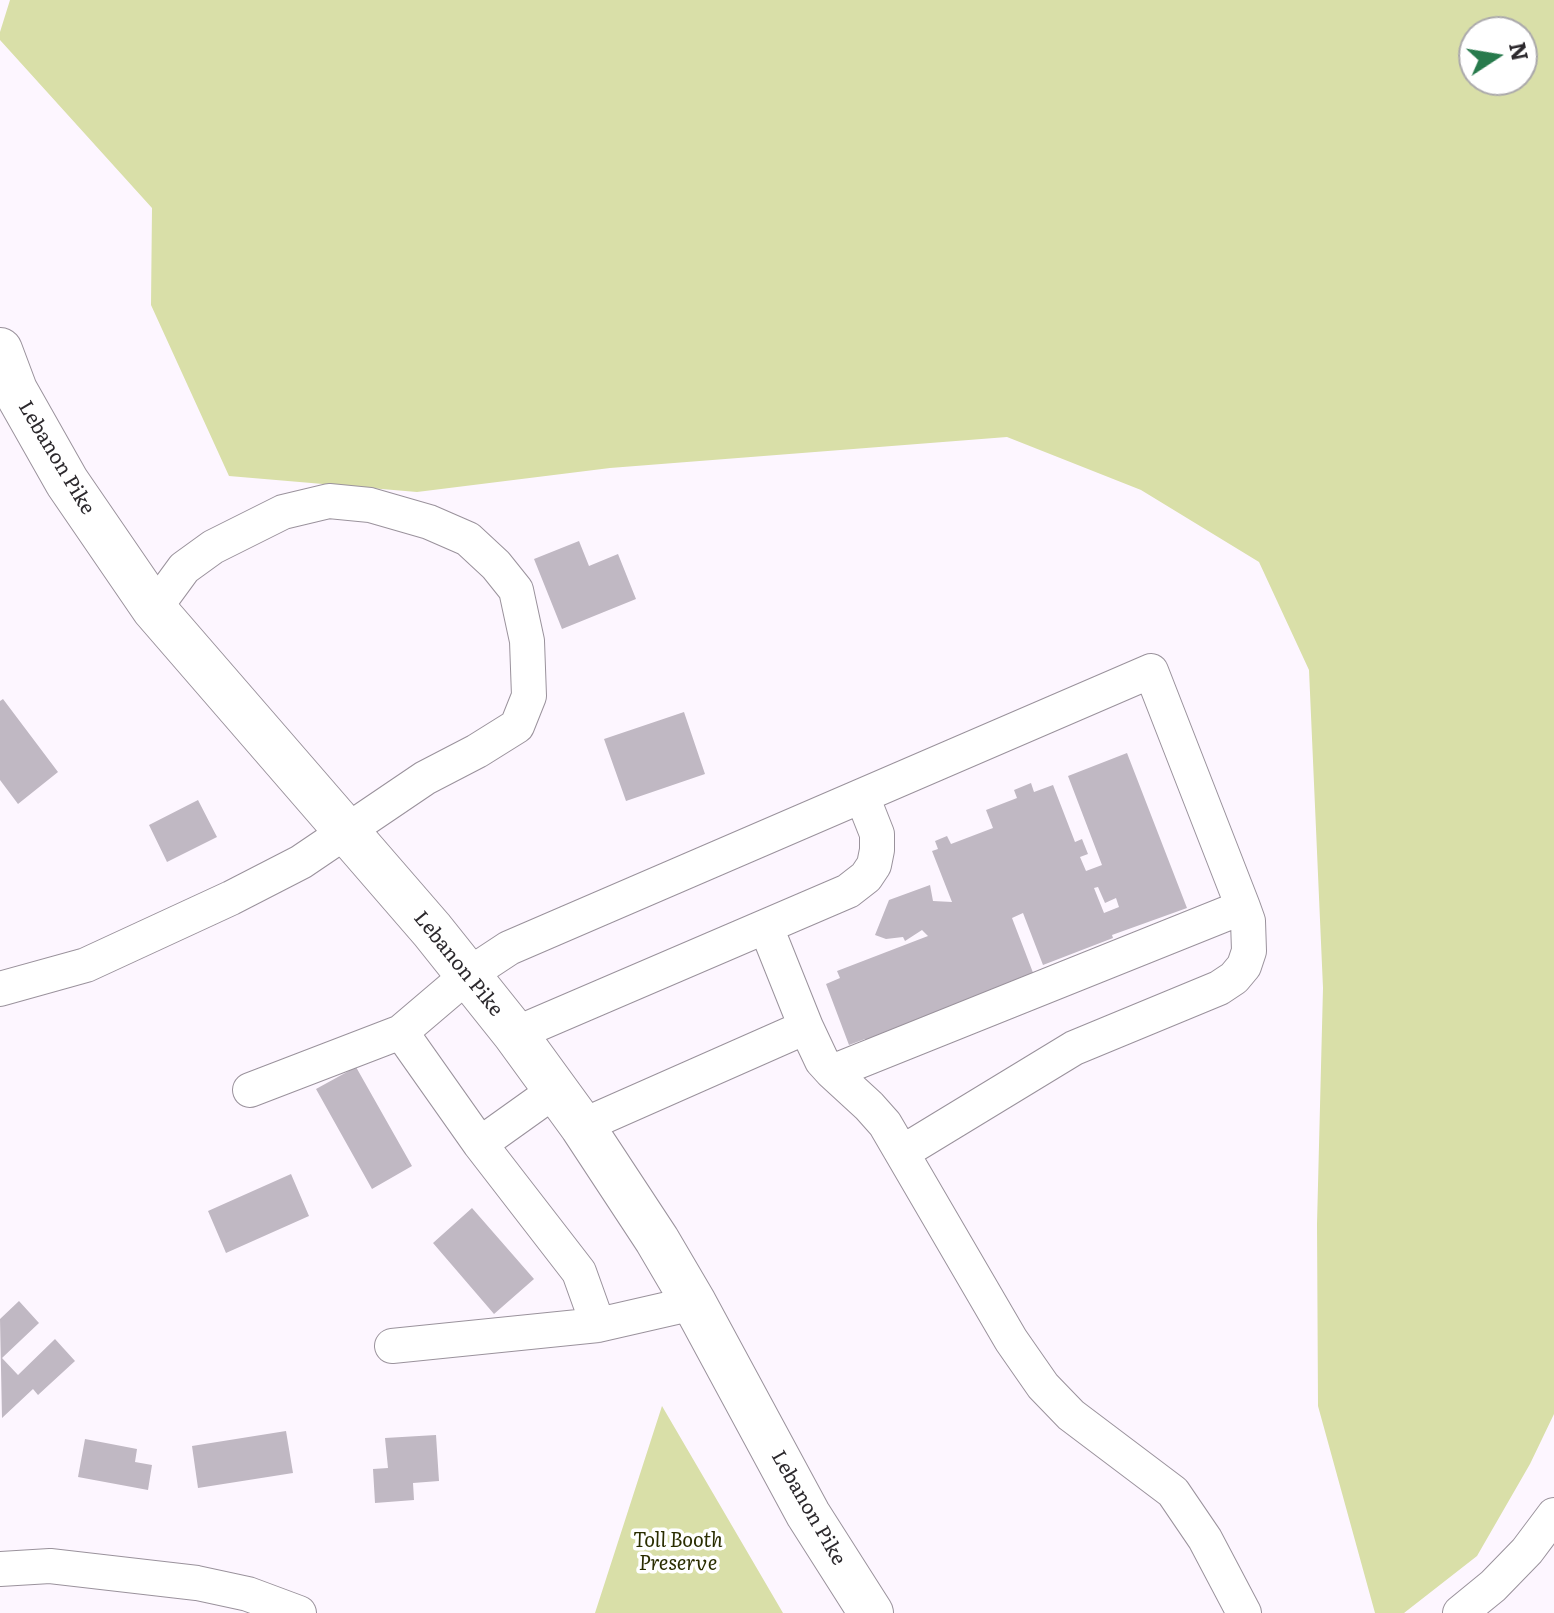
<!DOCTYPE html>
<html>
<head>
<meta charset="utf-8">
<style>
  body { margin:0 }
  #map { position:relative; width:1554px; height:1613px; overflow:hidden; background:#fdf6ff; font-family:Literata,serif }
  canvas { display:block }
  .north { position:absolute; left:1458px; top:16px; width:80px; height:80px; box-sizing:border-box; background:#fff; border:2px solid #aba9ab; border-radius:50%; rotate:78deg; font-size:22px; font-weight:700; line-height:32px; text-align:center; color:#2c292d }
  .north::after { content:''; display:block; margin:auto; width:28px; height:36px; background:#277a4c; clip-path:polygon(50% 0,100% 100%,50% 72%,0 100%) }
</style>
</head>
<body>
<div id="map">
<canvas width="1554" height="1613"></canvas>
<div class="north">N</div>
</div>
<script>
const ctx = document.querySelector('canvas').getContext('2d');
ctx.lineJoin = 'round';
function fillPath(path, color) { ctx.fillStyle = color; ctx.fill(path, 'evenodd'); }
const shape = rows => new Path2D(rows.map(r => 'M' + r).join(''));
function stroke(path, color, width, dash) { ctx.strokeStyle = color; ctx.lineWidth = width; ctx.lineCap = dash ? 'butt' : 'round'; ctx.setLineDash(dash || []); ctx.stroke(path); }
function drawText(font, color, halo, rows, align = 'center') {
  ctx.font = font + ' Literata,serif'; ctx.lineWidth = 7; ctx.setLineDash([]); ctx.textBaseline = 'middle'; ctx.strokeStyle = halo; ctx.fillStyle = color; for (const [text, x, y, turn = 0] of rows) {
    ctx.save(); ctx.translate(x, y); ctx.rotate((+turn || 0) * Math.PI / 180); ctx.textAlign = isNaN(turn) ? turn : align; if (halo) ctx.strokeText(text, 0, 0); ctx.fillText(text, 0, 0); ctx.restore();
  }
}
fillPath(shape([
  [10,0,1554,0,1554,1414,1530,1464,1477,1556,1404,1613,1375,1613,1318,1406,1317,1224,1323,988,1309,670,1259,562,1141,490,1007,437,610,468,417,492,229,476,151,305,152,208,0,40,0,32],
  [1474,32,1522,32,1522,80,1474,80],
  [662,1406,783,1613,595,1613]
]), '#d9dfa8');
fillPath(shape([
  [579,541,589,566,618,554,636,599,562,629,534,559],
  [3,699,58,772,18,804,0,780,0,701],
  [684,712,705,774,626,801,604,739],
  [1127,753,1187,908,1112,935,1113,938,1043,965,1023,913,1012,918,1037,983,867,1044,865,1039,849,1045,826,984,840,978,837,971,928,936,922,930,905,941,903,937,886,939,875,935,889,900,930,885,933,901,952,902,932,851,938,849,935,841,947,836,951,844,993,828,986,810,1017,798,1014,790,1031,783,1034,792,1053,785,1075,842,1082,839,1088,854,1080,857,1086,871,1102,865,1068,776],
  [1098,887,1105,903,1116,898,1119,907,1104,913,1094,888],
  [198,800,217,837,167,862,149,825],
  [356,1067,412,1166,372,1189,316,1089],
  [291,1174,309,1216,226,1253,208,1211],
  [472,1208,534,1279,494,1314,433,1243],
  [19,1301,39,1323,2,1358,18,1375,55,1339,75,1361,38,1395,33,1389,2,1418,0,1319],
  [286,1431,293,1473,198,1488,192,1446],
  [436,1435,439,1481,413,1483,414,1500,375,1503,373,1469,388,1468,385,1438],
  [85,1439,137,1449,135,1462,152,1465,148,1490,78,1477]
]), '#c0b8c3');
const minor = shape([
  [766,927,806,1027],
  [0,989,86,965,231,898,301,862,425,778,477,751,517,726,529,696,527,641,516,590,496,565,468,539,429,522,370,505,329,501,283,512,213,547,184,568,154,609],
  [515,1034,848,891,866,877,874,865,877,850,877,834,862,796],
  [832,1072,869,1106,885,1124,1011,1340,1043,1386,1071,1415,1173,1492,1205,1539,1244,1613],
  [250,1090,401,1032],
  [582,1126,806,1027,822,1061,832,1072,1243,907,1151,671,509,948,468,975,401,1032,480,1144,579,1272,598,1325],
  [480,1144,557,1089],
  [903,1152,1074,1048,1219,988,1234,978,1244,966,1249,951,1248,921,1243,907],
  [392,1346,598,1325,694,1303],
  [0,1569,50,1566,197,1583,248,1594,299,1613],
  [1460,1613,1493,1586,1527,1551,1554,1515]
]);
const major = shape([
  [0,350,15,390,67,482,154,609,432,930,515,1034,582,1126,657,1240,694,1303,808,1514,871,1613]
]);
stroke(minor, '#9a929c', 36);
stroke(major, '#9a929c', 46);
stroke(minor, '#fff', 34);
stroke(major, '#fff', 44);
drawText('20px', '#2c292d', '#fff', [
  ["Lebanon Pike",56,458,59],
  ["Lebanon Pike",458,964,51],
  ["Lebanon Pike",808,1508,60]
]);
drawText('italic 20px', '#2a2d00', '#fff', [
  ["Toll Booth",678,1541],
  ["Preserve",678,1564]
]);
</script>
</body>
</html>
